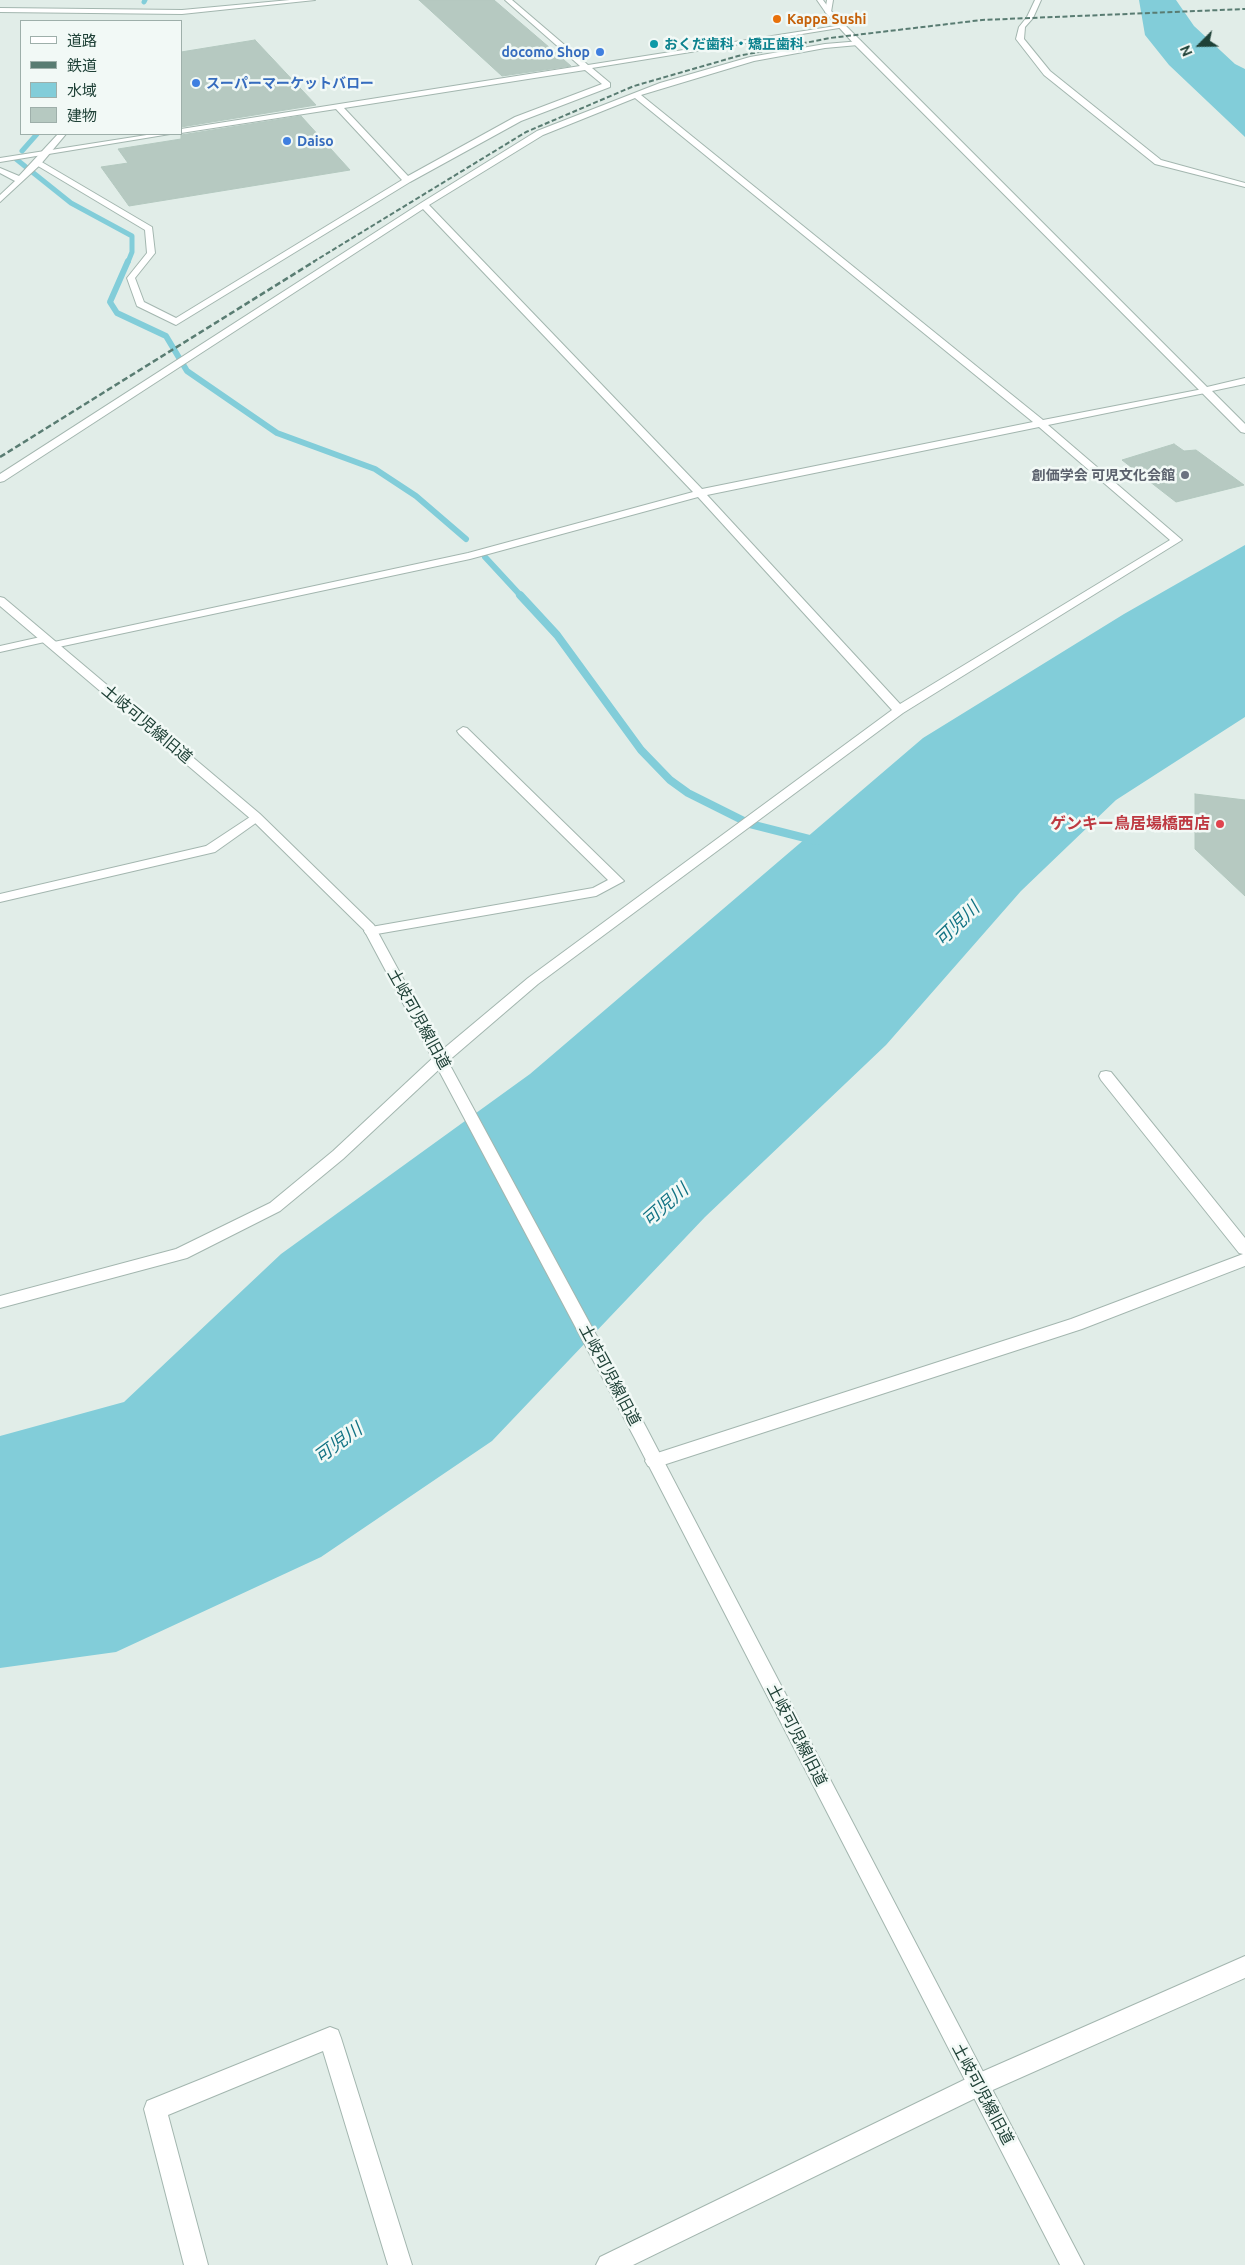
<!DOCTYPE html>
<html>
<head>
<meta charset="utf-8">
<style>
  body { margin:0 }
  #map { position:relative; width:1245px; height:2265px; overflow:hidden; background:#e1ede8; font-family:Ubuntu,"Noto Sans JP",sans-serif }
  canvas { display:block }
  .legend { position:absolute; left:20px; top:20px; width:162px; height:115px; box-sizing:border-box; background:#f2f9f6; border:1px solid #9eafaa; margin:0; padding:6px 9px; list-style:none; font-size:15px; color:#1f4137 }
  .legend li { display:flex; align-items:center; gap:10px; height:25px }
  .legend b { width:25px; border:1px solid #9eafaa }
  .north { position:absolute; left:1175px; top:20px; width:50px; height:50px; -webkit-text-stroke:4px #f2f9f6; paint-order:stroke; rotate:247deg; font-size:14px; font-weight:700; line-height:20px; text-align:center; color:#1f4137 }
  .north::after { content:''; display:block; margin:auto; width:18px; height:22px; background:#1f4137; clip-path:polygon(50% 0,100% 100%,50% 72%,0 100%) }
</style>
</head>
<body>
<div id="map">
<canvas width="1245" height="2265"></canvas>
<ul class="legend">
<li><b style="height:6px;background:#fff"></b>道路</li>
<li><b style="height:6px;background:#597c72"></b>鉄道</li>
<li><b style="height:14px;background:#82cdd9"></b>水域</li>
<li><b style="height:14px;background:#b6c9c1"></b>建物</li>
</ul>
<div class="north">N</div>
</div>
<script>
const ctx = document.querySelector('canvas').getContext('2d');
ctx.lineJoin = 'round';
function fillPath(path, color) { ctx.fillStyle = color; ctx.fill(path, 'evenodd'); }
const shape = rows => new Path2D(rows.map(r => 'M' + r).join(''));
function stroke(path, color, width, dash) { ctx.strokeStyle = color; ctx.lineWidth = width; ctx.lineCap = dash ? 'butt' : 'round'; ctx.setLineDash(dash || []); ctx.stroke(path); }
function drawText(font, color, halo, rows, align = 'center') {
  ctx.font = font + ' Ubuntu,"Noto Sans JP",sans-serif'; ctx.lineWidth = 5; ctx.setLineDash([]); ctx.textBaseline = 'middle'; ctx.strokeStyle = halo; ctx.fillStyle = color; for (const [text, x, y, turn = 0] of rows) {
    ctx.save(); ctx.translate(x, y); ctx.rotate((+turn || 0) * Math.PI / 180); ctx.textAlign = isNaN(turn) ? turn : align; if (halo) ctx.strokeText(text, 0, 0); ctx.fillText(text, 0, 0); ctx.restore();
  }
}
fillPath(shape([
  [1139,0,1176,0,1194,26,1235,64,1245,69,1245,137,1169,65,1145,35],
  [1245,545,1245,717,1116,800,1021,891,886,1045,705,1217,492,1441,321,1557,116,1652,0,1668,0,1436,124,1402,281,1254,530,1074,923,738,1124,614]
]), '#82cdd9');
stroke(shape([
  [144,2,145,0],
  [22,151,37,134],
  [16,159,71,203,132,236,132,252,128,262]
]), '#82cdd9', 5);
stroke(shape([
  [128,261,110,302,117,313,166,336,187,371,277,433,375,469,416,496,466,539],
  [485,557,521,596]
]), '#82cdd9', 6);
stroke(shape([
  [520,595,557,635,641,750,670,780,688,793,750,824,817,841]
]), '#82cdd9', 8);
const building = shape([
  [419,0,494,0,571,66,502,76,419,0],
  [255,40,316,105,181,127,181,52,255,40],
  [301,116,350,170,129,206,101,167,128,163,118,149,181,139,181,135,301,116],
  [1174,444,1184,451,1196,450,1244,485,1176,502,1122,460,1174,444],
  [1195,794,1245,800,1245,896,1195,849,1195,794]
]);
fillPath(building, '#b6c9c1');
stroke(building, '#b3c8bf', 1);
const minor = shape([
  [505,0,512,0,588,65,842,25,845,27,592,68,610,83,610,87,521,121,410,182,176,325,137,306,127,278,147,253,145,230,33,163,40,161,152,227,155,253,135,278,144,302,176,318,402,180,336,109,181,133,181,129,580,66,505,0],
  [585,70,602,84,515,117,408,176,344,108,585,70],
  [827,0,833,0,831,12,828,14,825,12,827,0],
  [1035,0,1041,0,1033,18,1025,27,1024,39,1050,71,1161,160,1245,183,1245,187,1155,164,1044,75,1016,39,1019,27,1027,17,1035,0],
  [861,41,858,45,825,48,754,61,641,95,1043,420,1208,388,1208,392,1205,393,1048,425,1182,540,903,713,538,984,446,1063,343,1159,280,1211,187,1258,0,1308,0,1296,176,1249,270,1203,333,1151,436,1055,528,978,892,710,698,497,470,559,54,648,50,647,48,645,54,642,468,553,693,492,423,209,4,481,0,482,0,474,421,203,537,131,660,83,750,57,825,44,861,41],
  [635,98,1033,422,702,489,429,205,543,135,635,98],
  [1039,427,1170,540,900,704,707,495,1039,427],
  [153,134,170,134,0,162,0,158,153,134],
  [45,636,51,639,49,641,0,652,0,646,45,636],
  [463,727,467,728,624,881,596,896,371,935,366,934,364,931,371,927,593,888,608,880,459,734,457,731,463,727],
  [256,813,262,817,260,820,215,852,0,902,0,894,206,846,256,813],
  [1106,1071,1111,1072,1245,1238,1245,1266,1082,1329,654,1468,648,1466,645,1461,648,1456,1071,1319,1243,1254,1239,1253,1101,1080,1099,1076,1101,1072,1106,1071],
  [1245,1956,1245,1978,986,2093,633,2265,596,2265,600,2257,970,2077,1245,1956],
  [330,2027,338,2030,341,2038,412,2265,388,2265,323,2051,168,2115,208,2265,184,2265,144,2109,147,2101,330,2027]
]);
const tertiary = shape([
  [290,0,315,0,182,14,0,12,0,8,182,10,290,0],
  [817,0,823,0,831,11,1207,387,1245,378,1245,384,1212,391,1245,424,1245,433,1241,432,855,45,826,13,817,0],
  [58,134,66,134,40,165,0,202,0,195,15,181,0,173,0,168,19,176,58,134],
  [0,597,4,598,260,814,374,925,646,1427,1084,2265,1060,2265,634,1437,364,930,252,820,0,606,0,597]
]);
stroke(minor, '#a3b6af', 2);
stroke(tertiary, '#a3b6af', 2);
fillPath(minor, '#fff');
fillPath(tertiary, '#fff');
stroke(shape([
  [313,262,526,132,634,86,738,56,830,38,982,20,1245,9]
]), '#597c72', 2, [5, 2.5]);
stroke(shape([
  [0,457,315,261]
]), '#597c72', 2.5, [6, 3]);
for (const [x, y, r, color] of [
  [777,19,5,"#e8710a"],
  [654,44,5,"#0f9aa8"],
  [600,52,5,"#3f7fe0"],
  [196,83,5,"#3f7fe0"],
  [287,141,5,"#3f7fe0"],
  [1185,475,5,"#6b7280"],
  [1220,824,5,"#e0444e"]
]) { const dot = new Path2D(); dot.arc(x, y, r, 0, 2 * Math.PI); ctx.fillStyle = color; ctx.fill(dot); stroke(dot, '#f2f9f6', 2); }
drawText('bold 14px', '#c56008', '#f2f9f6', [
  ["Kappa Sushi",787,19]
], 'left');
drawText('bold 14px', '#0d838f', '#f2f9f6', [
  ["おくだ歯科・矯正歯科",664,44]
], 'left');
drawText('bold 14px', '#366cbe', '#f2f9f6', [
  ["docomo Shop",590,52,"right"],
  ["スーパーマーケットバロー",206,83],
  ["Daiso",297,141]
], 'left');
drawText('bold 14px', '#5b616d', '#f2f9f6', [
  ["創価学会 可児文化会館",1175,475]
], 'right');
drawText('16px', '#1f4137', '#f2f9f6', [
  ["土岐可児線旧道",147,724,40],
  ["土岐可児線旧道",419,1019,61],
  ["土岐可児線旧道",610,1375,62],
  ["土岐可児線旧道",797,1735,63],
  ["土岐可児線旧道",983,2094,62]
]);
drawText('bold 16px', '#be3a42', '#f2f9f6', [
  ["ゲンキー鳥居場橋西店",1210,824]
], 'right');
drawText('italic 18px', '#127384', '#f2f9f6', [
  ["可児川",957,924,-44],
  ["可児川",665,1205,-41],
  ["可児川",338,1443,-36]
]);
</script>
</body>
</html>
